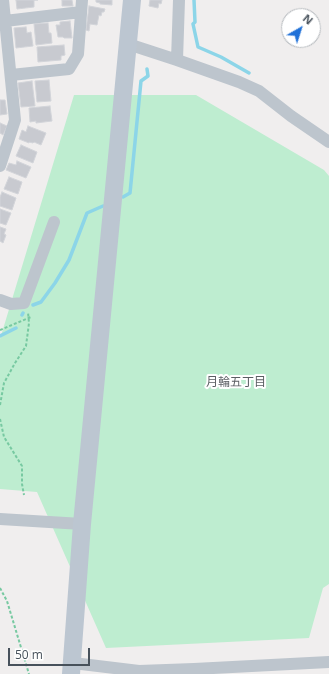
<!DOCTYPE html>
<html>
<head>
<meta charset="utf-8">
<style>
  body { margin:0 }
  #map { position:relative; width:329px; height:674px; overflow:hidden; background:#f0eeee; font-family:"Open Sans",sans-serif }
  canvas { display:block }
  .north { position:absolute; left:281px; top:8px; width:40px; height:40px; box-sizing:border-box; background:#fff; border:1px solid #b5b9bd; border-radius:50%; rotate:39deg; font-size:11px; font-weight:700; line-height:16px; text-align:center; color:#47515b }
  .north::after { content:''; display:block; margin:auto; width:14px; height:18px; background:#2071d8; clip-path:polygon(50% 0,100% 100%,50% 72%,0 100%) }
  .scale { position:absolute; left:8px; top:648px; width:82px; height:18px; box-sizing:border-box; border:2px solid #47515b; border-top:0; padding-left:5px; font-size:12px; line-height:14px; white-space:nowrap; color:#47515b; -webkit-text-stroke:3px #fff; paint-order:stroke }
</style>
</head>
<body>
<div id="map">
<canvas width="329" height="674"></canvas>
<div class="north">N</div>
<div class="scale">50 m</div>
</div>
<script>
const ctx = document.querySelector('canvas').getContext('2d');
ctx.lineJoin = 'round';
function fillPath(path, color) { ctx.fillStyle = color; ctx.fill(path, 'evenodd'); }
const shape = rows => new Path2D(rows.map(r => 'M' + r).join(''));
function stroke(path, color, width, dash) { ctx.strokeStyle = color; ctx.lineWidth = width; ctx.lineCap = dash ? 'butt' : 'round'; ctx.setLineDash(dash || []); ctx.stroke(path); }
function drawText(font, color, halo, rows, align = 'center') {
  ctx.font = font + ' "Open Sans","Noto Sans JP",sans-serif'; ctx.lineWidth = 4; ctx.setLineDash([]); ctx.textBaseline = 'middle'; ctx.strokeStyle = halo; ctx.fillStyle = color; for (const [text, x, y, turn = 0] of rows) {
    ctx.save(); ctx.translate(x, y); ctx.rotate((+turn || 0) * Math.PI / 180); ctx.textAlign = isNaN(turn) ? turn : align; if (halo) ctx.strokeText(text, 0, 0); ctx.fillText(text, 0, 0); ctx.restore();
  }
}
fillPath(shape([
  [74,95,196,95,324,170,329,176,329,584,323,588,309,638,106,648,37,492,0,489,0,339]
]), '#beedd0');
stroke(shape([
  [194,0,195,22,193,24,198,47,221,57,249,73],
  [123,197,130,193,141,81,148,76,147,69],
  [33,305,41,302,55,283,69,260,87,213,103,206],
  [22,315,23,313],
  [0,336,16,328]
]), '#8cd5e8', 3.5);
const building = shape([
  [16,0,38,0,34,0,34,7,17,9,16,0],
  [62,0,72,0,73,6,62,6,62,0],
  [96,0,112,0,112,5,100,4,100,3,96,2,96,0],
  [150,0,162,0,161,4,159,3,158,8,149,6,150,0],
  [89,6,105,9,104,12,102,12,101,16,99,15,97,25,90,24,89,31,86,30,89,6],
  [70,21,72,38,64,38,63,37,58,37,56,25,60,25,60,22,70,21],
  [48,23,49,33,51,33,52,43,36,45,34,24,48,23],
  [26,27,27,33,31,32,33,46,16,48,14,28,26,27],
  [64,45,65,55,61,56,61,60,38,62,37,47,64,45],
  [49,80,51,101,37,102,35,81,49,80],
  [32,81,35,106,21,107,18,83,32,81],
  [0,100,5,100,7,114,0,115,0,100],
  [50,106,52,121,36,123,36,121,30,122,29,108,50,106],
  [0,123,7,126,3,135,0,133,0,123],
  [28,126,46,133,41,145,34,142,33,143,29,142,29,143,19,139,22,130,26,132,28,126],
  [21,145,37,152,33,163,16,156,21,145],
  [17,161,31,167,26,178,6,170,9,163,16,165,17,161],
  [9,177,22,182,18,194,4,189,9,177],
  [2,192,16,198,12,210,0,206,0,197,2,192],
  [0,209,11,213,6,225,0,223,0,209],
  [0,227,6,229,4,234,6,235,3,243,0,241,0,227]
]);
fillPath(building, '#c8cad0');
stroke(building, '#d2d4d9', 1);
stroke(shape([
  [0,330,31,317],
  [0,405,4,383,15,363,26,346,29,323,28,312],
  [0,419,4,437,22,466,22,484,24,495],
  [0,588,7,601,29,674]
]), '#77c9a1', 2, [3, 2]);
stroke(shape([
  [5,21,81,12],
  [128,44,177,60,239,82,259,91,291,116,329,142],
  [177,60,179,0],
  [11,75,69,69,78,54,82,0],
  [0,166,15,120,3,0],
  [0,300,11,304,24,303,54,222],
  [0,519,82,524],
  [73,663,139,671,194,669,329,662]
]), '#bdc5cd', 12);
stroke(shape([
  [71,674,82,524,132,0]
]), '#bcc6d1', 18);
drawText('12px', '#5b5e63', '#fff', [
  ["月輪五丁目",236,383]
]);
</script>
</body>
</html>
